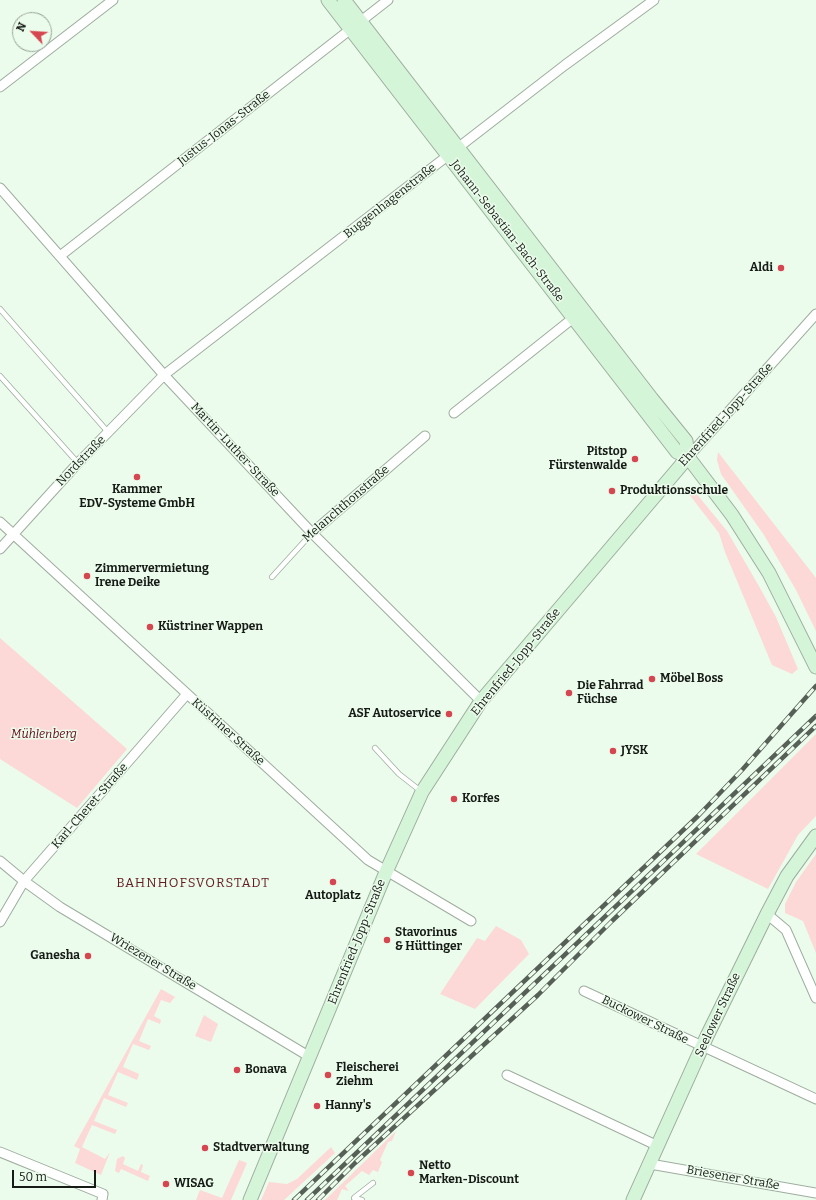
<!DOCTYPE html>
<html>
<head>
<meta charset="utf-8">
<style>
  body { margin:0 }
  #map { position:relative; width:816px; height:1200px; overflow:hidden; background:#ecfcec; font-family:Bitter,serif }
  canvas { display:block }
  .north { position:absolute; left:12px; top:12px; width:40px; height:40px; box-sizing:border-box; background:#ecfcec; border:1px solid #96a296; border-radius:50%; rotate:295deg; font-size:11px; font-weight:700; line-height:16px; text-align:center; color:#161b16 }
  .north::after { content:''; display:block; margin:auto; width:14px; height:18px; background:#d64650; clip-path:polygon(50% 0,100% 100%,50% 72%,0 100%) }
  .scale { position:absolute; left:12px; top:1170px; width:84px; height:18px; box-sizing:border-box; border:2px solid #161b16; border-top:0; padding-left:5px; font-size:12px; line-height:14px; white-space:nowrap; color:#161b16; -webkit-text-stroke:3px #ecfcec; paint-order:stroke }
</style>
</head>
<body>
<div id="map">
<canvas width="816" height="1200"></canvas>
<div class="north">N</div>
<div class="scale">50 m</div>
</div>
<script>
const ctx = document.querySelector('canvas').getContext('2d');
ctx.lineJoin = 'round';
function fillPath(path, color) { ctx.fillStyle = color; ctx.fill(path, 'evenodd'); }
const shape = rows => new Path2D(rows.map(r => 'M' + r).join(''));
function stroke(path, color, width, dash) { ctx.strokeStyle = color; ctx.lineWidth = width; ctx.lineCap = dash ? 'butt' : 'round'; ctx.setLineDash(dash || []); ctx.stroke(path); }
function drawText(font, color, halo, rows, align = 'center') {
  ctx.font = font + ' Bitter,serif'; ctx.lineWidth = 3; ctx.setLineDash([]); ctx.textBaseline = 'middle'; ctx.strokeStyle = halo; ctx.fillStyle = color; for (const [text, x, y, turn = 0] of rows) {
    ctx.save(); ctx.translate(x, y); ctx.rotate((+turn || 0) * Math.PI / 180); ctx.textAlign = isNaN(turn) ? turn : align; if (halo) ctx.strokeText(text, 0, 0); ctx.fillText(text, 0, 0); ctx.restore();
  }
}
fillPath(shape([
  [718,452,816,578,816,631,796,590,764,535,721,474,717,460],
  [691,491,696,493,727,531,760,588,776,617,798,669,792,674,772,665,725,552,719,533,688,493],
  [0,638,127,749,77,808,0,759],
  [816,734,816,816,798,835,768,889,696,854],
  [816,854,816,953,803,921,785,913,785,904,796,882],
  [496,926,521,940,529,954,475,1009,440,994,477,938,485,941],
  [161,989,175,997,170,1003,161,1000,154,1016,161,1020,160,1024,148,1019,139,1041,151,1046,149,1050,133,1044,123,1067,139,1074,137,1080,118,1072,108,1095,128,1103,126,1107,104,1098,94,1121,117,1130,115,1134,92,1125,82,1147,105,1159,110,1152,101,1175,75,1163,80,1149,74,1146],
  [204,1015,218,1024,211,1042,195,1036],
  [396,1131,392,1141,388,1142,380,1160,382,1162,378,1172,373,1170,369,1175,362,1171,345,1186,349,1191,342,1189,337,1200,325,1200],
  [331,1147,335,1153,284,1200,261,1200,269,1182,287,1184,297,1179],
  [123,1156,125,1158,123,1164,138,1171,141,1164,143,1165,141,1172,150,1176,148,1181,121,1169,119,1173,115,1171,117,1159],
  [239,1160,247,1163,231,1200,196,1200,200,1190,222,1198]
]), '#fcd8d6');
const lane = shape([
  [0,309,108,432],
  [0,376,78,463],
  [272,577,312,533],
  [375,748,399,774,422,792],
  [355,1197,373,1183],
  [354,1198,362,1200]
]);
const street = shape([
  [0,87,113,0],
  [0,188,164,375,312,533,481,701],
  [60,256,388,0],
  [454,413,577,315],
  [688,457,816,314],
  [0,522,368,860,471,921],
  [312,533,425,436],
  [0,549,78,463,164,375,565,65,654,0],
  [0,861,24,881,60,907,310,1057],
  [767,914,786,930,816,998],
  [0,922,24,881,187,694],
  [584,991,816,1099],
  [507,1075,658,1146],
  [0,1152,103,1194,102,1200],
  [650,1164,816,1193]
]);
const secondary = shape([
  [328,0,677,452,688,457,732,515,769,573,816,667],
  [344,0,652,399,686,441,688,457],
  [250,1200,386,872,422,792,481,701,688,457],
  [633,1200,707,1036,767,914,787,876,816,836]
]);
stroke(lane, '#9ead9f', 6);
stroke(street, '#9ead9f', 11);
stroke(secondary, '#9ead9f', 15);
stroke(lane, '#fff', 4.5);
stroke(street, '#fff', 9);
stroke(secondary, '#d5f5d8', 13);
const rail = shape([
  [294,1200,698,816,742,770,816,686],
  [307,1200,816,716],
  [318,1200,355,1163,538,995,612,921,816,726]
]);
stroke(rail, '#576057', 4.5);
stroke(rail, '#ecfcec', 3, [9]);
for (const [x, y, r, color] of [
  [781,268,4,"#d64650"],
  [635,459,4,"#d64650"],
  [137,477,4,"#d64650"],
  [612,491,4,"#d64650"],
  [87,576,4,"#d64650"],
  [150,627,4,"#d64650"],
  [652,679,4,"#d64650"],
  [569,693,4,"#d64650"],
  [449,714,4,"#d64650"],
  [613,751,4,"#d64650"],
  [454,799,4,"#d64650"],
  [333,882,4,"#d64650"],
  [387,940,4,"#d64650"],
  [88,956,4,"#d64650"],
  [237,1070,4,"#d64650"],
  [328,1075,4,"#d64650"],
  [317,1106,4,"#d64650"],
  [205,1148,4,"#d64650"],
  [411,1173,4,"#d64650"],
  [166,1184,4,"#d64650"]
]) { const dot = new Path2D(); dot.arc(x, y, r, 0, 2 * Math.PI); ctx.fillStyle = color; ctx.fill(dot); stroke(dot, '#ecfcec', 1.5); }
drawText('12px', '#161b16', '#ecfcec', [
  ["Justus-Jonas-Straße",224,128,-38],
  ["Buggenhagenstraße",390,201,-38],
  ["Johann-Sebastian-Bach-Straße",507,231,52],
  ["Ehrenfried-Jopp-Straße",726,415,-48],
  ["Martin-Luther-Straße",235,450,47],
  ["Nordstraße",81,461,-46],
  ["Melanchthonstraße",346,504,-41],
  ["Ehrenfried-Jopp-Straße",516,662,-51],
  ["Küstriner Straße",228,732,42],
  ["Karl-Cheret-Straße",90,806,-49],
  ["Ehrenfried-Jopp-Straße",357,942,-68],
  ["Wriezener Straße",153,962,31],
  ["Seelower Straße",718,1015,-65],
  ["Buckower Straße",645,1020,26],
  ["Briesener Straße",733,1178,10]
]);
drawText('bold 12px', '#161b16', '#ecfcec', [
  ["Aldi",773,268,"right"],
  ["Pitstop",627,452,"right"],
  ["Fürstenwalde",627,466,"right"],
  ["Kammer",137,490,"center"],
  ["EDV-Systeme GmbH",137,504,"center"],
  ["Produktionsschule",620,491],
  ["Zimmervermietung",95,569],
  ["Irene Deike",95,583],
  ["Küstriner Wappen",158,627],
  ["Möbel Boss",660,679],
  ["Die Fahrrad",577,686],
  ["Füchse",577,700],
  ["ASF Autoservice",441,714,"right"],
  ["JYSK",621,751],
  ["Korfes",462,799],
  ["Autoplatz",333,896,"center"],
  ["Stavorinus",395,933],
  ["& Hüttinger",395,947],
  ["Ganesha",80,956,"right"],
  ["Fleischerei",336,1068],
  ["Ziehm",336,1082],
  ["Bonava",245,1070],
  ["Hanny's",325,1106],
  ["Stadtverwaltung",213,1148],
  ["Netto",419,1166],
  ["Marken-Discount",419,1180],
  ["WISAG",174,1184]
], 'left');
drawText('italic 12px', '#660416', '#ecfcec', [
  ["Mühlenberg",44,735]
]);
ctx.letterSpacing = '1px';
drawText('13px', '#621d21', '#ecfcec', [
  ["BAHNHOFSVORSTADT",193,883]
]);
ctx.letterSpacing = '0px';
</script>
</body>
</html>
